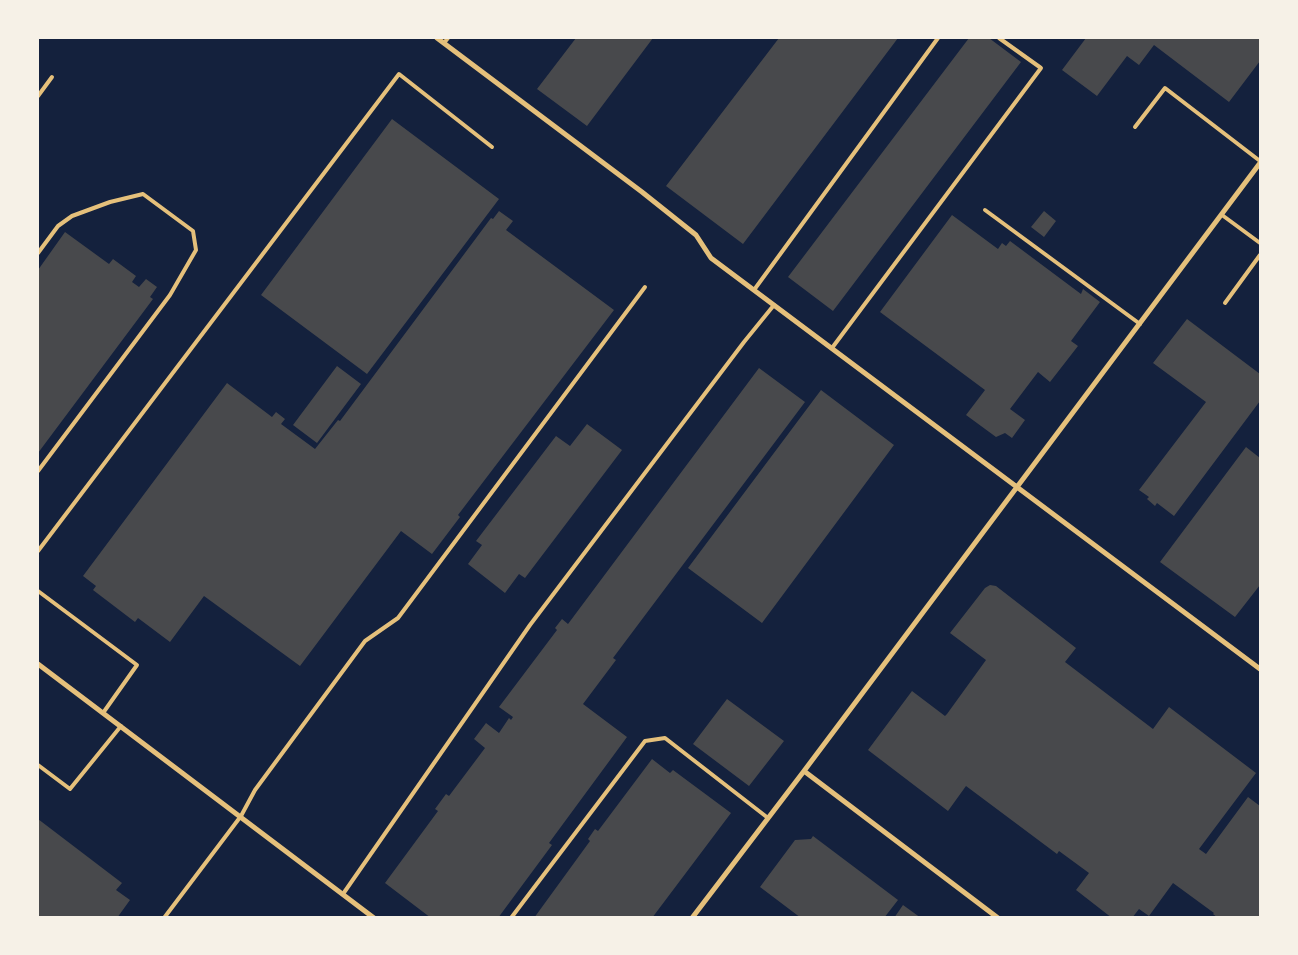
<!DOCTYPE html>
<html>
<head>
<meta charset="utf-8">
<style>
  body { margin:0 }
  #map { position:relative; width:1298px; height:955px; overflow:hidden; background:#14213d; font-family:Poppins,sans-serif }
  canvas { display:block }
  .frame { position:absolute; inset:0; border:39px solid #f6f1e7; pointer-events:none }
</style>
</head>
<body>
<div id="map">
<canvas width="1298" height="955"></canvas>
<div class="frame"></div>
</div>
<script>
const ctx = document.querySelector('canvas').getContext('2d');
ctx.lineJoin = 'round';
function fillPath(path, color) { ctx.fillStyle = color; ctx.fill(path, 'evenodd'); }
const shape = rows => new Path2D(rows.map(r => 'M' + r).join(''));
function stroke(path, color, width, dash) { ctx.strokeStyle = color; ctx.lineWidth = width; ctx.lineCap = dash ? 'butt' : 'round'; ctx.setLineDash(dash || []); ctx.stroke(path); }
fillPath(shape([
  [576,38,653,38,587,126,537,89],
  [779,38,898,38,743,244,666,186],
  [969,38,989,38,1021,62,833,311,788,277],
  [1086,38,1260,38,1260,61,1229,102,1154,45,1139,65,1127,56,1097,96,1062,70],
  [392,119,499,199,367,374,261,295],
  [499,211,513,221,506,230,614,310,458,515,460,517,432,554,401,531,300,666,204,596,170,642,138,618,135,622,93,590,96,586,83,576,227,383,272,417,276,412,285,419,281,424,315,449,338,420,340,421,491,218,493,219],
  [1044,211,1056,221,1044,237,1031,227],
  [952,215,998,249,1002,243,1006,246,1010,241,1081,294,1083,289,1100,302,1071,341,1078,346,1050,382,1038,372,1010,409,1025,420,1012,438,1005,433,996,437,966,415,985,390,880,312],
  [65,232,109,264,113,259,136,276,132,282,139,287,146,279,157,287,150,297,153,299,38,453,38,270],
  [1187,319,1260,374,1260,401,1174,516,1157,503,1155,506,1147,499,1149,497,1139,490,1206,402,1153,363],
  [337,366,361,384,317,443,293,425],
  [759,368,805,402,613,658,616,660,583,704,627,737,549,843,552,845,498,918,431,918,385,883,438,811,435,809,446,794,449,796,485,748,474,739,486,723,499,733,509,718,511,720,513,717,499,707,557,630,555,628,562,619,568,624],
  [821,390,894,445,762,623,688,568],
  [587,424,622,450,525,578,519,574,505,593,468,564,482,545,476,541,556,436,570,446],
  [1246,447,1260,458,1260,585,1235,617,1160,562],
  [990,585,996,586,1076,648,1065,662,1153,729,1169,707,1256,773,1199,849,1206,854,1248,797,1260,806,1260,918,1218,918,1213,914,1214,913,1173,883,1149,916,1139,909,1132,918,1112,918,1076,890,1089,873,1059,851,1057,854,966,786,948,811,868,750,912,691,945,716,947,714,986,660,950,633,985,588],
  [727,699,784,741,749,786,693,744],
  [652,759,670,773,673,770,731,813,652,918,534,918,590,841,588,839,595,829,598,831],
  [38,819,122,883,116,890,130,900,117,918,38,918],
  [813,836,898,900,884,918,801,918,760,887,795,840,811,839],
  [903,905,921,918,894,918]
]), '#48494c');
stroke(shape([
  [444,43,448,38],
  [38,96,52,77],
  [1135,127,1165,88,1260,161],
  [985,210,1140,324],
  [1222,215,1260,243],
  [38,253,58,226,72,216,110,202,143,194,193,231,196,250,170,295,38,471],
  [754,290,938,38],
  [1225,303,1260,255],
  [832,348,1041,68,999,38],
  [38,551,399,74,492,147],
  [38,591,137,665,103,713],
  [38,765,70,789,121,726],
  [343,894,530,625,744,342,774,305],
  [164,918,241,816,255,790,365,641,398,618,645,287],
  [511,918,645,741,665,738,768,818]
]), '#e5c07b', 4);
stroke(shape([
  [437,38,642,192,696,235,711,258,1260,669],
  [38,664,374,918],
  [804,771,998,918],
  [692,918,804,771,1260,163]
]), '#e5c07b', 5);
</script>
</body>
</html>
